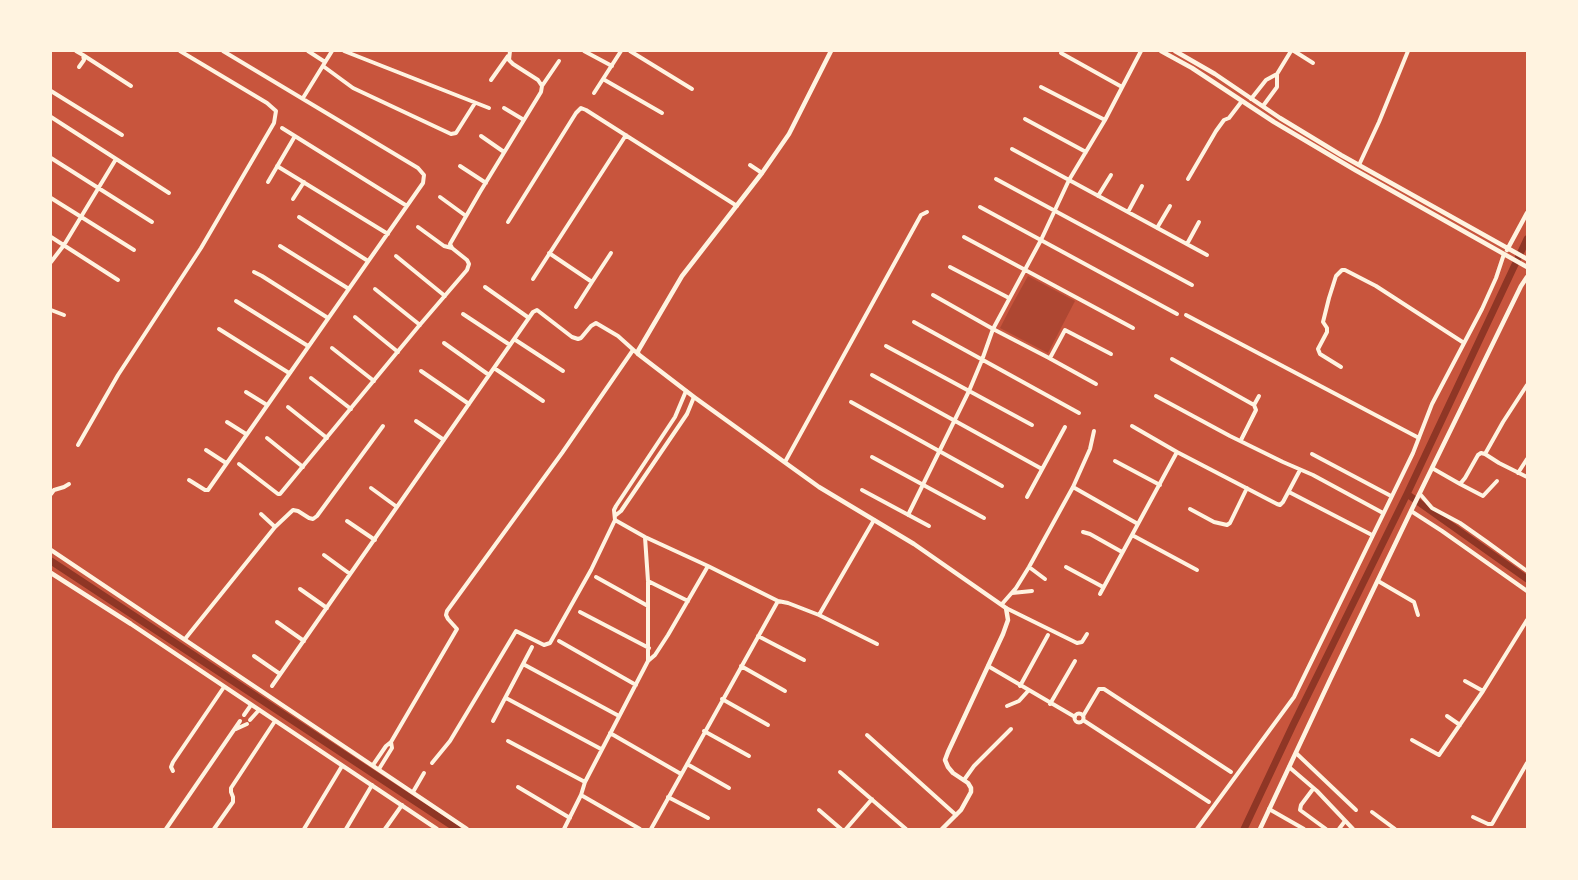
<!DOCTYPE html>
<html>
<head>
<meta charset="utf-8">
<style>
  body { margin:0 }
  #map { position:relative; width:1578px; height:880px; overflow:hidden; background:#c8553d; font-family:"Space Grotesk",sans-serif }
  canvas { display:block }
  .frame { position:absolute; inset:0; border:52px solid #fff3e0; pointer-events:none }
</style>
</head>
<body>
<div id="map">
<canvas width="1578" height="880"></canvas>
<div class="frame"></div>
</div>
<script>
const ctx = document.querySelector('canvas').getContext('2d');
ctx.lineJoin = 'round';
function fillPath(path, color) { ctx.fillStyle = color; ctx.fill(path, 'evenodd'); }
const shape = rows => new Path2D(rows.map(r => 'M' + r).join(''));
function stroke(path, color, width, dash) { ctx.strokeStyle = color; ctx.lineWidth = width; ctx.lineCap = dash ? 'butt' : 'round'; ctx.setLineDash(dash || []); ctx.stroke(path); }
fillPath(shape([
  [1028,276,1075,301,1048,353,1000,328,1013,303]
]), '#ae4732');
stroke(shape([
  [1407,494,1527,579],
  [51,561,457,829],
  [1244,829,1293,725,1407,494,1527,239]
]), '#8f3625', 7);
stroke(shape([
  [76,51,83,55,84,60,79,67],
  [308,51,325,62],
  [344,51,489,108],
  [584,51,612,66],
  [630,51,692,89],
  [1294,51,1313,63],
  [1061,53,1122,87],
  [83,55,131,86],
  [323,66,353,88,451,134,456,133,475,103],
  [603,79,662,113],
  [491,80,508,56],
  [542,86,559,61],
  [1041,87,1105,120],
  [51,91,122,135],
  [594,93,621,51],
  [303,98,332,51],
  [1251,99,1266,80,1277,74,1291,51],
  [1263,106,1277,87,1277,74],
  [504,108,524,120],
  [51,117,169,193],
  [1025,119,1086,152],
  [282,128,407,206],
  [481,136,504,152],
  [1012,149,1207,255],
  [51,158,152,222],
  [750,165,762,173],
  [1359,165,1379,122,1408,51],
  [277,166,388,234],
  [460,166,486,183],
  [996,179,1192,285],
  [1188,179,1216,131,1224,120,1229,118,1242,101],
  [268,182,295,136],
  [1098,196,1111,175],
  [440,197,466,216],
  [51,198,134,250],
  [293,199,304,182],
  [980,207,1177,314],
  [1128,212,1142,186],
  [299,217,368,261],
  [508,222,576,113,581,108,586,110,737,206],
  [418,227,444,246,452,248],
  [1157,228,1170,206],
  [51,237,118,280],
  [964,237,1133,328],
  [1187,244,1199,222],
  [280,246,349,289],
  [549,253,592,282,576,307],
  [396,256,445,296],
  [51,262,64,245,116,159],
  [950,267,1009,298],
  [254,272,262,276,328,318],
  [533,279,626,135],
  [592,282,611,253],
  [485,287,529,318],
  [375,289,420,325],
  [933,295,993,329,1049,358,1096,384],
  [236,301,308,346],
  [51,310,64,315],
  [463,314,510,345],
  [1186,315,1419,438],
  [355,317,398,352],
  [914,322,1079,413],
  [219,329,289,373],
  [514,339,563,371],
  [444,343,489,375],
  [886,346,1032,425],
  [332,348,374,381],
  [1050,358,1065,330,1111,354],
  [1172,359,1254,405,1256,410,1241,440],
  [1341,367,1320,354,1318,349,1327,332,1327,328,1323,322,1329,298,1336,276,1342,270,1345,270,1376,286,1464,343],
  [494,368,543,401],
  [421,371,469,404],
  [872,375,1042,469],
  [311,378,351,409],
  [686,391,675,417,616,506,614,510,615,520,645,537,708,566,778,601,788,603,819,615,877,644],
  [246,392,267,405],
  [1156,396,1230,436,1283,462,1313,475,1383,513],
  [851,402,1002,486],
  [1254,405,1259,396],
  [288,407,327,438],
  [416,421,444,440],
  [227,422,246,434],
  [1132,426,1177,452,1277,504,1280,505,1283,502,1300,470],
  [267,438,303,467],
  [78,445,118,375,201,248,274,123,276,111,267,103,180,51],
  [206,450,226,463],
  [1312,454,1391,496],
  [1485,454,1503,422,1527,385],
  [872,457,984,518],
  [1115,461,1160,485],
  [785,462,921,215,927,212],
  [239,464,278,494,280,494,418,327,467,270,469,264,467,260,452,248,450,244,480,192,541,92,542,86,538,80,513,64,509,60,510,51],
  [1432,468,1460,484,1465,478,1478,455,1481,453,1485,454,1499,463,1527,477],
  [1518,473,1527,459],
  [189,480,205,490,208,490,423,183,424,175,418,168,223,51],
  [1460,484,1483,496,1497,481],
  [1073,487,1138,524],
  [371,488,397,507],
  [862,490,929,526],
  [1289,492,1372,535],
  [51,494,54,490,64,487,69,484],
  [1420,494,1432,508,1460,523,1487,542,1527,571],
  [1027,497,1065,427],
  [1190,509,1214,522,1227,525,1230,523,1247,488],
  [1411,511,1442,531,1527,591],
  [261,514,275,527],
  [616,515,621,511,687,414,694,397],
  [908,515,969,391,982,360,993,329,1041,240,1069,180,1105,120,1141,51],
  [347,521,375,540],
  [1083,532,1090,534,1122,552],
  [1132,535,1197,570],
  [324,555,350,574],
  [1029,567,1045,579],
  [1066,567,1103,587],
  [596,577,648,606],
  [648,581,688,601],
  [1378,581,1414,602,1418,615],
  [300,589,327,608],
  [1012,593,1032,591],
  [1100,594,1177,452],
  [1002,604,1016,588,1029,567,1073,487,1090,449,1094,431],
  [1006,608,1077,643,1082,642,1087,634],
  [580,612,649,648],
  [819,615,874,520],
  [277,622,304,641],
  [758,636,804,660],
  [185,639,275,527,293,510,298,511,309,518,313,519,317,516,383,426],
  [559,641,636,685],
  [254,656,280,674],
  [648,661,655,655,668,635,708,566],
  [523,664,619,716],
  [741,666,785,691],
  [988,666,1075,717],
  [1465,681,1483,691],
  [272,686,533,312,537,310,572,337,578,339,581,338,591,326,596,323,618,336,638,354],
  [1020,686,1048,635],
  [506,698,601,749],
  [722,699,768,725],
  [1050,704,1075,661],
  [1007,706,1019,701,1028,691],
  '1074.5 718a4.5 4.5 0 1 1 9 0a4.5 4.5 0 1 1-9 0Z',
  [244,715,251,705],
  [1083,716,1099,689,1104,689,1231,772],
  [1447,716,1460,725],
  [250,720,259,710],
  [1083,720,1209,802],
  [493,721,532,647],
  [236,729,247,724],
  [704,731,749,756],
  [610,733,681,774],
  [867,735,956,815],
  [1412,740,1439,755,1483,691,1527,620],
  [508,741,585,782],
  [1296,753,1356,810],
  [432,763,450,741,516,631,544,645,550,643,591,570,615,520],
  [687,764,729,788],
  [373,765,386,746,391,742,457,629,448,619,446,615,447,611,562,453,633,350],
  [1289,767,1317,791,1353,829],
  [379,769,392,748,391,742],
  [173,771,171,767,173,762,224,687],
  [840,772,906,829],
  [964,780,974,766,1011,729],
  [518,787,570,818],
  [1313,789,1301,805,1300,810,1326,829],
  [413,792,424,773],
  [668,797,708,818],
  [1269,809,1304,829],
  [819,810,841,829],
  [1372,812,1395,829],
  [1473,817,1488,824,1492,824,1527,763],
  [166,829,240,721],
  [214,829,233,802,233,797,231,792,231,788,275,721],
  [304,829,342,766],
  [346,829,372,785],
  [385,829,402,805],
  [564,829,581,795],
  [640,829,581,795,585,782,648,661,648,581,645,537],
  [651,829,778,601],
  [846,829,872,799],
  [1197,829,1294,697,1413,453,1432,404,1482,309,1496,278,1504,254],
  [1339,829,1345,821]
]), '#fff3e0', 4);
stroke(shape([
  [831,51,789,134,762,173,682,276,638,351,638,354,694,397,819,487,914,544,1006,608,1008,620,1003,634,948,752,945,760,948,767,953,773,968,783,971,788,971,792,961,810,942,829],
  [1161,51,1192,68,1274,122,1355,170,1527,267],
  [1175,51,1215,74,1280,118,1341,155,1527,259],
  [1507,250,1527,213],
  [51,550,467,829],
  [51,573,131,624,437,829],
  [1260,829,1329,682,1411,511,1521,286,1527,277]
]), '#fff3e0', 4.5);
</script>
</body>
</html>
